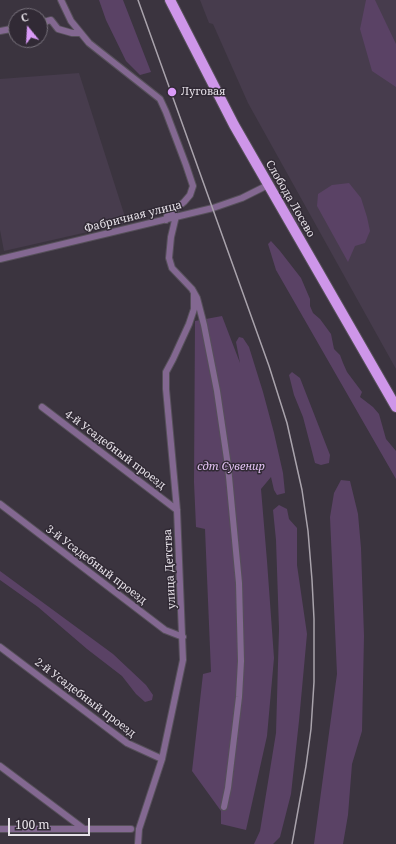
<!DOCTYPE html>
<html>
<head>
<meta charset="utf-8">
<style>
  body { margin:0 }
  #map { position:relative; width:396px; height:844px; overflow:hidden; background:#3b343f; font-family:"Noto Serif",serif }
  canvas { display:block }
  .north { position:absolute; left:8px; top:8px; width:40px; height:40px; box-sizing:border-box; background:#312a35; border:1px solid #79737d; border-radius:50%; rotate:342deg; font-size:11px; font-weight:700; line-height:16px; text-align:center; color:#e6e1e8 }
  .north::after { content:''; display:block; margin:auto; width:14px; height:18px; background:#d99af7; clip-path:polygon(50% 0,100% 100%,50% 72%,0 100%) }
  .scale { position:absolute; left:8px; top:818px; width:82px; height:18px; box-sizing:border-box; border:2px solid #e6e1e8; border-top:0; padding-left:5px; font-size:12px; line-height:14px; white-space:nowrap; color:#e6e1e8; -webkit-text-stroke:3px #312a35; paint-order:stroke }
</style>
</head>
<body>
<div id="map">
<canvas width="396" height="844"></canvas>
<div class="north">С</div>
<div class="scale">100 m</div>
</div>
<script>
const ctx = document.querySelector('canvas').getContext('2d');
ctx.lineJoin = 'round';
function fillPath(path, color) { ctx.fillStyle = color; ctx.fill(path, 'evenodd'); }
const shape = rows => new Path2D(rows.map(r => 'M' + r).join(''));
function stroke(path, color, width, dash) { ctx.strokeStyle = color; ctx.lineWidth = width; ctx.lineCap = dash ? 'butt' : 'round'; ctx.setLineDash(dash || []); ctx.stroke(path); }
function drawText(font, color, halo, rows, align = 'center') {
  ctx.font = font + ' "Noto Serif",serif'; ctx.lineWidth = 3; ctx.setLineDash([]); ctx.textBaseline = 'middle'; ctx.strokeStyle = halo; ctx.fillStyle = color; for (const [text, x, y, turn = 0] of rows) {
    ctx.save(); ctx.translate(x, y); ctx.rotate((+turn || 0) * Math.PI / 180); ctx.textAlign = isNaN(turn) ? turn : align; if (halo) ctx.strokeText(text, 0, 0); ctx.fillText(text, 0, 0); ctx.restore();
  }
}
fillPath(shape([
  [200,0,396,0,396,369,248,103,213,24,209,23],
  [79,73,127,223,4,251,0,230,0,79],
  [296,205,306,222,297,227,287,210]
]), '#473c4d');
fillPath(shape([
  [99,0,123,0,151,72,140,75,126,61,106,20],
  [366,0,375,0,396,44,396,87,372,71,360,29],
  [349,183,361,198,367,217,370,231,365,243,355,246,348,262,317,206,318,194,332,185],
  [271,241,280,251,301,278,310,299,310,306,313,313,320,319,331,334,334,349,340,355,343,363,347,372,362,392,360,397,373,407,379,414,386,439,396,451,396,479,276,270,268,244],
  [222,316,240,363,236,342,239,337,243,338,249,347,263,392,274,433,283,473,285,493,277,495,274,490,271,477,261,489,267,561,274,658,267,736,246,830,221,824,221,811,192,771,203,674,211,672,205,529,196,527,194,482,195,321],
  [292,372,300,378,330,455,329,463,321,465,315,463,303,417,294,395,289,375],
  [341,480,350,481,358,514,361,548,364,636,362,731,352,764,348,815,343,844,314,844,337,674,330,517,334,493],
  [279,505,287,509,289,519,297,528,297,565,307,634,299,721,291,794,280,837,273,844,254,844,260,831,276,733,279,629,276,540,273,510],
  [0,571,113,654,146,685,153,695,152,700,145,702,136,694,122,676,87,649,38,607,0,580]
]), '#5a4265');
const street = shape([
  [61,0,71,21,89,43,160,99,166,112,186,165,193,186,190,195,184,202,167,216,166,220],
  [40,23,51,20,58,29,72,33,80,33],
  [0,31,16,28],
  [176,216,171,237,169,258,172,268,192,289,197,298,204,325,217,391,228,466,239,583,241,661,239,697,228,788,224,807],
  [0,259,213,208,242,198,268,185],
  [42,407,177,510],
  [0,504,165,630,183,637],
  [0,647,127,743,162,759],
  [0,766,84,829],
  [0,829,131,829],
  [138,844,139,829,162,759,183,660,177,510,166,389,166,372,173,359,189,324,194,309,194,294]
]);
const primary = shape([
  [170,0,234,125,396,407]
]);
stroke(street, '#56505a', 8);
stroke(primary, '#56505a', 12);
stroke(street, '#836891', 6);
stroke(primary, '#ce96e9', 10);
stroke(shape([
  [138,0,269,366,287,423,302,490,308,531,312,580,314,619,314,682,311,729,306,766,292,844]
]), '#a9a3ac', 1.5);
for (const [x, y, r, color] of [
  [172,92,5,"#d99af7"]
]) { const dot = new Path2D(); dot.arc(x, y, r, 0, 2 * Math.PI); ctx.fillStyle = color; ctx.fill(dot); stroke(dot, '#312a35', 1.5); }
drawText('11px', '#e6e1e8', '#312a35', [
  ["Луговая",181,92]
], 'left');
drawText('11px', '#e6e1e8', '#312a35', [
  ["Слобода Лосево",290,199,60],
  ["Фабричная улица",133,217,-14],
  ["4-й Усадебный проезд",115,450,37],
  ["3-й Усадебный проезд",96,565,37],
  ["улица Детства",170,569,-93],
  ["2-й Усадебный проезд",85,698,37]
]);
drawText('italic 11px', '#e4c3f4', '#312a35', [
  ["сдт Сувенир",231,467]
]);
</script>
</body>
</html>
